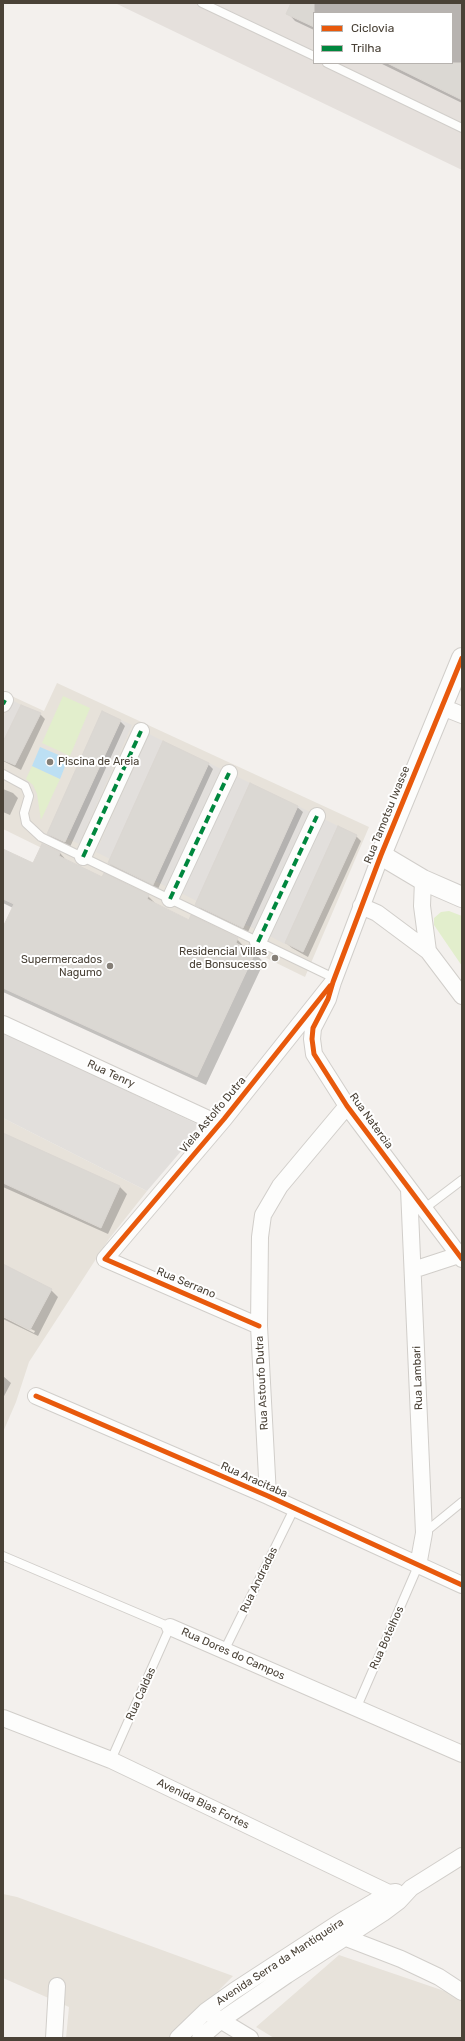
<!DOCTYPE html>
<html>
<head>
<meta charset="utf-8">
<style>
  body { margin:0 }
  #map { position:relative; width:465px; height:2041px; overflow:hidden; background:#f3f0ed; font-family:Rubik,sans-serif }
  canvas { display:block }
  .frame { position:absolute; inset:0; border:4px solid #4a4237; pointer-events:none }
  .legend { position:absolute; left:313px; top:12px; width:140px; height:52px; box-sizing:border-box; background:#fff; border:1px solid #b7b3af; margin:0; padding:5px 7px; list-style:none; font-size:12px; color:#4a4237 }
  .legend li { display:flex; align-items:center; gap:8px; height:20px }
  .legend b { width:20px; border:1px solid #b7b3af }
</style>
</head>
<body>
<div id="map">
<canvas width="465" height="2041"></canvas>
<div class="frame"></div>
<ul class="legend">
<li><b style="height:5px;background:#e8590c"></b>Ciclovia</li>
<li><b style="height:5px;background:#00873e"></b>Trilha</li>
</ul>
</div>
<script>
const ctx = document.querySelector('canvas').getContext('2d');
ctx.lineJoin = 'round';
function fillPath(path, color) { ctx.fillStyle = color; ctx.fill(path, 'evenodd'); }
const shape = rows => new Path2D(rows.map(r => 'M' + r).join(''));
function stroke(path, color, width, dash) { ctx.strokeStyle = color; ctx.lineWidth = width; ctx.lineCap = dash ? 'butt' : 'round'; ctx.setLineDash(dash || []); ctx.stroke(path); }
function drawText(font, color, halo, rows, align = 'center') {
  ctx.font = font + ' Rubik,sans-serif'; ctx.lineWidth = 4; ctx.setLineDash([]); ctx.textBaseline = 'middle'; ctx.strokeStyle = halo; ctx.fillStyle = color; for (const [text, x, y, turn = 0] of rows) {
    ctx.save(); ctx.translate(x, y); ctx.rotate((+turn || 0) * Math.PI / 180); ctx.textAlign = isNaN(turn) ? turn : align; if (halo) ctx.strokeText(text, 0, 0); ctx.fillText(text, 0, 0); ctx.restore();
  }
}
fillPath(shape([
  [57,683,369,827,305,977,3,829,3,692,44,711],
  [3,1118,147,1191,109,1239,29,1362,16,1402,3,1432],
  [3,1894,17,1897,233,1976,172,2038,66,2038,69,2007,3,1978],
  [339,1955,462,1997,462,2038,274,2038,256,2027]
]), '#e7e2da');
fillPath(shape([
  [115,3,462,3,462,170],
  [314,13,452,13,452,63,314,63]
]), '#e5e0dc');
fillPath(shape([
  [63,696,90,708,70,756,42,743],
  [32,766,60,779,41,820,37,794,33,785,26,779],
  [449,911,462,916,462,966,434,925,434,918,441,912]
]), '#e2eecc');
fillPath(shape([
  [12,700,21,705,3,742,3,718],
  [121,720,132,725,79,844,67,838],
  [149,734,163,741,110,859,96,852],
  [209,763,221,769,167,887,155,881],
  [236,776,250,783,197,901,181,893],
  [298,806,310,812,257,930,244,924],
  [324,819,338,826,285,944,270,936],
  [3,1032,197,1124,194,1136,147,1191,3,1118]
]), '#e2dfdc');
fillPath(shape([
  [40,747,68,759,60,779,32,766]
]), '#bcdff3');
fillPath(shape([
  [292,3,462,3,462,103,380,63,452,63,452,13,314,13,314,30,295,21,288,13],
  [40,714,45,719,21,770,3,761,3,745],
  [120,721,125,726,70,847,53,839,48,834],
  [208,764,213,769,158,889,114,868,109,863],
  [3,789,13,793,18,798,10,815,3,812],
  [297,807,303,812,248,932,202,910,197,905],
  [356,836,361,841,308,957,292,948,286,943],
  [3,850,34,864,60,853,68,862,102,879,148,896,157,905,189,921,237,939,246,949,255,954,264,962,206,1085,3,992,3,930,13,908,3,903],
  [3,1134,120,1187,127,1194,108,1234,3,1187],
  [3,1265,51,1290,58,1297,38,1336,3,1319,3,1317,34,1333,35,1331,3,1315],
  [3,1376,11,1383,3,1398]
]), '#0003');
const building = shape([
  [291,3,314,3,314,27,286,14,291,3],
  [387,63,462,63,462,100,387,63],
  [21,705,41,713,15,765,3,760,3,742,21,705],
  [102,711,121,720,65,842,47,834,102,711],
  [163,741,209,763,153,885,108,863,163,741],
  [250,783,298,806,243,928,195,905,250,783],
  [338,826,357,835,303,952,285,943,338,826],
  [42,844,60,852,59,856,102,877,104,873,149,895,147,899,189,920,191,915,238,938,236,943,255,953,197,1077,3,988,3,927,14,904,3,899,3,849,33,863,42,844],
  [3,1133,120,1186,101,1228,3,1183,3,1133],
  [3,1264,52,1289,30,1330,3,1316,3,1264]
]);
fillPath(building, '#dbd8d3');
stroke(building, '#dbd7d2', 1);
const service = shape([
  [202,3,314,56],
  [327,63,462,128],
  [3,774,25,786,29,796,24,813,26,823,41,837,334,978],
  [425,1208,462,1180],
  [424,1533,462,1502],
  [3,1556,170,1627,111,1760],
  [224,1651,294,1509],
  [356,1709,418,1566]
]);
const minor = shape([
  [3,704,5,700],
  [442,707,462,715],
  [381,855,333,982,328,999,313,1028,312,1039,314,1054,347,1106,462,1259],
  [83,857,141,731],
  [423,880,422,906,428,951],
  [170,899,229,773],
  [361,906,377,913,428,951,462,996],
  [258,942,317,816],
  [3,1024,219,1124],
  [409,1189,424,1533,418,1566],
  [413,1270,459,1255],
  [259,1326,105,1259,224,1119,333,982],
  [36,1396,268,1496,462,1585],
  [268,1496,259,1326,260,1237,263,1215,280,1186,347,1106],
  [170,1627,462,1754],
  [3,1718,111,1760,389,1893,399,1901],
  [344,1937,401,1959,439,1977,462,1992],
  [212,2015,250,2038],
  [54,2038,57,1986],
  [178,2038,206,2011,234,1991,340,1922,389,1893,396,1892],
  [200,2038,220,2021,287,1975,383,1913,399,1901,411,1888,462,1856]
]);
const tertiary = shape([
  [462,658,381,855,423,880,462,897]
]);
stroke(service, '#d1ceca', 10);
stroke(minor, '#d1ceca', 18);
stroke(tertiary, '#d1ceca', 22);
stroke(service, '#fdfdfc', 8);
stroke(minor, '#fdfdfc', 16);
stroke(tertiary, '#fdfdfc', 20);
stroke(shape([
  [3,704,5,700],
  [83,857,141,731],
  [170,899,229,773],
  [258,942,317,816]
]), '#00873e', 4, [8, 4]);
stroke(shape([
  [462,658,381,855,333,982,328,999,313,1028,312,1039,314,1054,347,1106,462,1259],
  [259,1326,105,1259,224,1119,330,986],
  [36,1396,268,1496,462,1585]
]), '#e8590c', 5);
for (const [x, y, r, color] of [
  [50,762,4,"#857f77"],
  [275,958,4,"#857f77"],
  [110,966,4,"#857f77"]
]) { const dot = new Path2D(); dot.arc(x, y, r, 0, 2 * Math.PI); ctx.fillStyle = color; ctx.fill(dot); stroke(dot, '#fff', 1.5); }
drawText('11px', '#4a4237', '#fff', [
  ["Piscina de Areia",58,762,"left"],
  ["Residencial Villas",267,952],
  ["de Bonsucesso",267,965],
  ["Supermercados",102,960],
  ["Nagumo",102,973]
], 'right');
drawText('11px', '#4a4237', '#fff', [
  ["Rua Tamotsu Iwasse",387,815,-68],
  ["Rua Tenry",111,1074,25],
  ["Viela Astolfo Dutra",213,1115,-50],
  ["Rua Natercia",371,1121,54],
  ["Rua Serrano",186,1283,23],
  ["Rua Lambari",418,1378,-92],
  ["Rua Astoufo Dutra",262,1383,-93],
  ["Rua Aracitaba",254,1480,24],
  ["Rua Andradas",259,1580,-64],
  ["Rua Botelhos",387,1638,-66],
  ["Rua Dores do Campos",233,1654,24],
  ["Rua Caldas",141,1694,-66],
  ["Avenida Bias Fortes",203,1804,26],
  ["Avenida Serra da Mantiqueira",280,1962,-33]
]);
</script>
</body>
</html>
